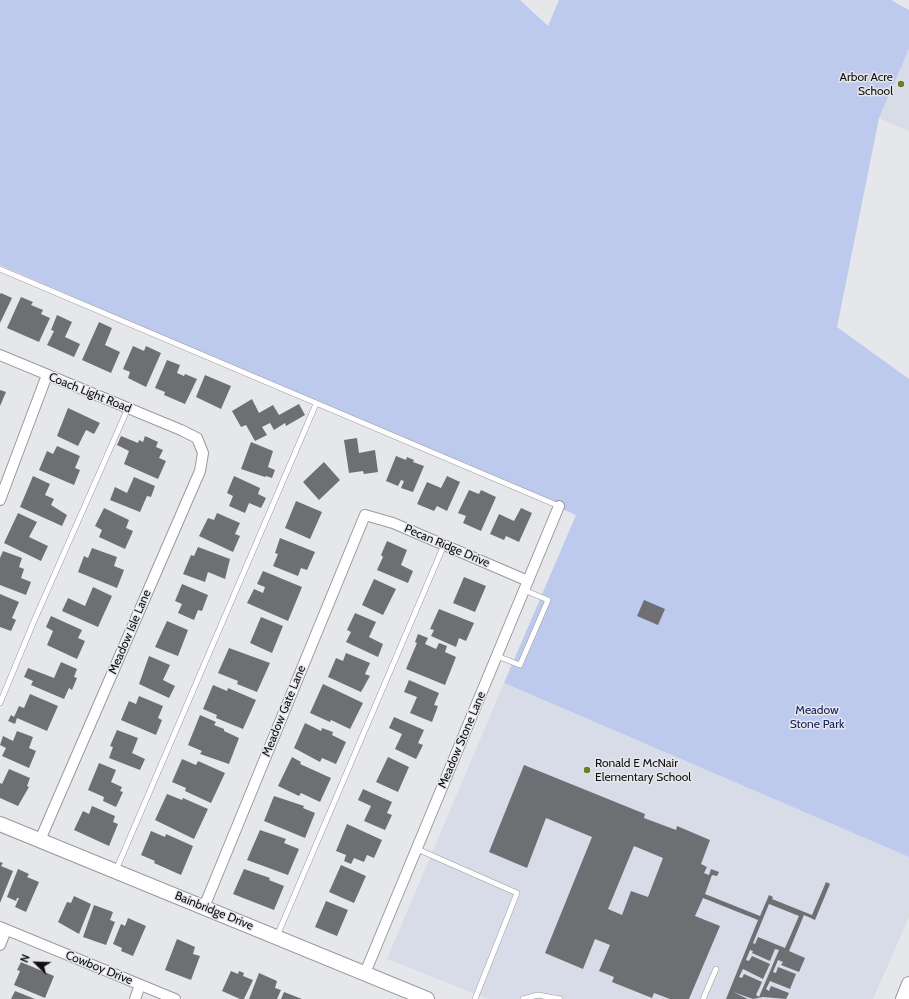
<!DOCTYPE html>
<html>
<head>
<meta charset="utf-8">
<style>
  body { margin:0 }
  #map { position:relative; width:909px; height:999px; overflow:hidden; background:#e5e7eb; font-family:Cabin,sans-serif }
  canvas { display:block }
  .north { position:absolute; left:16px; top:943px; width:40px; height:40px; -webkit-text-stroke:3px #e5e7eb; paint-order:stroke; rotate:293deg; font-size:11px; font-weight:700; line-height:16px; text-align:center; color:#101012 }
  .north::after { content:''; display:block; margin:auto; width:14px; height:18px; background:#101012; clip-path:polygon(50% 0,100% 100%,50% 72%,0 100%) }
</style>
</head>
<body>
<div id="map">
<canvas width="909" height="999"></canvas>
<div class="north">N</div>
</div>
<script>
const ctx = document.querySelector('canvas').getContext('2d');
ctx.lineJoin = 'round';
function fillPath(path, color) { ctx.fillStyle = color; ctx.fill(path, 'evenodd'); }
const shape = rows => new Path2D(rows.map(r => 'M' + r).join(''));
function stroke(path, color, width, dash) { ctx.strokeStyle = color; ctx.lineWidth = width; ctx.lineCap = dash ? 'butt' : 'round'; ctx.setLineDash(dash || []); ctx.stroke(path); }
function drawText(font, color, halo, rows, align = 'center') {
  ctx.font = font + ' Cabin,sans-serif'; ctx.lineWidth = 3; ctx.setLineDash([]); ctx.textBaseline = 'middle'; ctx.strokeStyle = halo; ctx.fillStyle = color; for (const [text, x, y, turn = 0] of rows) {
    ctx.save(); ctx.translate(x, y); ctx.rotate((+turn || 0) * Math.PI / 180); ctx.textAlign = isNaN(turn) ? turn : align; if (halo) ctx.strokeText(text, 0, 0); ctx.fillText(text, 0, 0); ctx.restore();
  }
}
fillPath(shape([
  [909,49,909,131,879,118],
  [504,683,909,857,909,917,873,999,488,999,387,959]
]), '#d8dce8');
fillPath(shape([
  [0,0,520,0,548,26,559,0,891,0,909,10,909,49,879,118,837,327,909,379,909,857,504,683,576,515,0,265]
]), '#bdcaee');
fillPath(shape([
  [1,293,12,298,0,323,0,294],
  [21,297,33,302,31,305,43,310,41,314,50,318,39,342,7,328],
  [57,315,72,322,65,337,80,344,74,357,47,345,54,331,51,330],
  [99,322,112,328,105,345,120,352,111,373,82,360],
  [133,346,144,351,146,346,161,353,146,387,128,378,130,372,123,369],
  [167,360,180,365,177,373,184,376,185,374,197,379,185,404,164,395,165,392,155,388],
  [205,375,231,386,221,409,196,397],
  [0,390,6,392,0,406],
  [252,399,259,413,273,405,279,415,299,404,305,415,286,426,285,423,274,430,270,423,262,427,267,435,255,441,246,425,241,427,232,411],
  [68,408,100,423,94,434,86,430,78,446,57,436],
  [121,436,138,443,139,440,143,442,145,436,158,442,156,447,163,450,159,458,166,461,158,479,124,464,129,451,117,445],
  [357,438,359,453,375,450,378,472,364,474,363,471,349,473,344,440],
  [251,442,273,451,268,467,275,470,272,478,266,476,265,477,241,469],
  [57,446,80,456,75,468,80,470,74,485,39,470,47,451,53,454],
  [396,456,406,460,407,457,414,460,413,462,424,466,413,492,401,488,404,481,401,480,398,486,386,481],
  [324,462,340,480,319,500,303,482],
  [33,476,50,484,45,495,54,499,51,505,67,515,62,526,20,507],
  [234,476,260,488,258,494,266,498,261,508,249,503,245,513,229,506,233,496,227,493],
  [447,476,460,482,447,511,437,506,434,511,417,504,427,482,441,488],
  [134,477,155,486,151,497,147,496,140,512,110,500,115,487,127,493],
  [469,490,479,494,481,490,496,497,481,531,463,523,466,516,458,513],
  [296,501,322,512,310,539,285,528],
  [104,508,129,520,126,528,133,531,125,549,99,537,102,530,95,526],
  [521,508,532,513,519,542,506,536,504,540,490,534,499,514,514,521],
  [18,513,37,522,29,537,48,546,41,561,4,543],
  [217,513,240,523,235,534,240,536,233,552,199,536,208,518,214,520],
  [280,538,315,552,307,570,301,568,298,576,273,566,278,554,275,553],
  [387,541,407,550,401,565,413,571,408,583,377,570,383,557,381,555],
  [198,547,230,559,225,579,208,572,205,582,183,574,191,555,194,556],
  [92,548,117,557,114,566,124,570,117,588,78,572,84,556,88,558],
  [3,551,22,558,19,567,24,569,21,578,31,582,26,595,0,585,0,558],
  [263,571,302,587,288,621,247,603,254,589,263,593,265,587,257,584],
  [464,577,486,586,475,612,453,603],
  [374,579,396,589,383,615,362,605],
  [182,584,208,595,202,611,198,610,194,620,178,613,182,604,175,601],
  [93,587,112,596,98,627,62,611,68,598,85,606],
  [0,594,19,602,12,618,16,620,11,631,0,627],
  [644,600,665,609,658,625,637,616],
  [439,609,474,623,466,641,459,638,456,647,431,636,434,630,430,629],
  [355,613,376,622,369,637,383,644,378,657,346,642,351,632,347,630],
  [51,616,82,630,78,638,85,641,77,659,47,645,53,631,46,627],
  [261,617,283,626,272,653,250,643],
  [167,621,188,630,178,656,155,647],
  [418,634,428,638,425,644,436,649,439,643,447,646,445,652,456,657,445,685,406,669,417,643,415,642],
  [229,648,270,663,257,692,237,684,238,681,218,673],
  [346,653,370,663,365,674,370,676,361,692,328,677,336,658,343,661],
  [149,656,170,665,163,680,175,686,169,698,139,684],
  [61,662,77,669,74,677,77,678,72,690,69,688,64,699,31,685,33,681,24,677,28,668,54,678],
  [409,680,439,693,434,705,438,706,432,722,410,713,417,697,404,692],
  [323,684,363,703,350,729,331,720,330,722,310,713],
  [213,685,227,691,228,688,256,700,243,729,216,718,217,715,203,709],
  [30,694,58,706,47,731,17,718,15,724,8,721,11,715,14,717,19,706,24,708],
  [139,696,163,706,158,718,162,720,156,735,121,720,129,701,136,704],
  [200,715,216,722,214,725,224,729,224,731,239,738,229,764,200,754,202,751,188,745],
  [394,717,424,730,418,743,423,745,416,759,395,749,402,734,389,728],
  [305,723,321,731,322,728,333,732,332,735,346,742,336,764,322,758,320,762,294,748],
  [117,730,138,738,132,753,145,759,140,770,109,758,113,747,110,746],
  [17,731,33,737,29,748,36,751,29,768,2,756,6,748,0,745,3,736,13,741],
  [292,757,301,762,300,764,331,778,320,802,301,793,299,796,278,786],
  [388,757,409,767,398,792,376,782],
  [182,759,196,765,198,761,225,773,211,803,185,791,186,788,172,782],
  [99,763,116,770,111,782,122,787,120,791,123,792,116,807,103,801,104,797,88,790],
  [524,765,645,814,644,818,676,830,677,826,710,840,701,864,707,867,704,873,709,875,711,869,719,872,717,876,712,875,705,894,760,916,769,895,773,897,772,899,812,915,826,882,830,884,815,920,804,915,789,951,805,958,799,972,781,965,783,962,778,960,773,972,776,973,778,967,796,974,790,989,770,981,766,989,769,991,771,986,789,993,786,999,763,997,753,999,733,992,748,999,726,999,758,920,703,898,695,916,720,926,689,999,670,999,654,993,652,998,612,982,614,977,599,971,610,945,595,939,583,969,545,953,592,837,546,818,527,868,489,852],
  [634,846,663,858,648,897,631,891,622,915,608,909],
  [769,904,799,916,785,948,758,937,755,944,753,943],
  [775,949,779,950,759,997,756,995,762,982,744,974,742,978,739,977,743,969,763,979,770,964,752,956,749,961,746,960,750,950,753,951,752,953,770,961],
  [9,769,30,778,27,786,29,787,18,806,0,798,0,783,2,784],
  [363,789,392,802,387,813,392,815,385,830,364,821,371,806,358,800],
  [167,794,182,800,183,798,208,809,194,839,155,820],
  [274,796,304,806,303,808,315,813,305,838,264,821],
  [92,806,115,816,113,822,118,824,109,846,74,830,83,811,89,814],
  [347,824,382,840,374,858,367,855,364,862,354,858,351,864,344,861,346,855,336,851],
  [260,830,286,839,284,843,299,849,288,875,247,860],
  [151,831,165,837,166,834,193,846,181,875,154,863,155,861,141,855],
  [0,862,3,863,1,866,13,871,0,903],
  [341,865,366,876,354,903,329,892],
  [18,869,29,874,27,877,39,882,26,912,15,907,19,898,17,898,16,901,7,897],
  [244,869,270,878,269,880,284,886,274,910,233,894],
  [74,896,91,904,79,934,58,922,67,902,71,903],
  [326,901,348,910,337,936,315,927],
  [94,905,113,912,110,920,115,922,106,945,83,937],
  [128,918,146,926,133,956,121,951,122,948,113,944,121,924,125,926],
  [177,939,195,947,193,954,200,956,191,980,165,970],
  [21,962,54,976,45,998,14,985,20,971,17,970],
  [231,971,238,974,239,971,244,973,243,976,253,980,244,999,240,999,222,991],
  [259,973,277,981,275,988,281,990,277,999,249,999],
  [15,991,35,999,11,999],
  [284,992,302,999,281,999]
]), '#6e6f73');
const lane = shape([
  [0,269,559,506],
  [497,656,520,665,548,600,524,590],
  [0,703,34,621,128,408],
  [417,849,517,893,475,999],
  [116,870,316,404],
  [277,936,444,545],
  [523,999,538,995,560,999],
  [703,999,716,969]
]);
const street = shape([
  [0,355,181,430,197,438,203,453,200,471,40,840],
  [0,500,47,375],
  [204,907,365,515,393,523,528,581],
  [0,927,175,999],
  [0,945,6,930],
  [365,973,559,506],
  [135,999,140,985]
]);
const secondary = shape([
  [0,824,427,999],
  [903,999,909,984]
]);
stroke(lane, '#999a9e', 6);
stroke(street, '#999a9e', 12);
stroke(secondary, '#999a9e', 16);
stroke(lane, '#fff', 5);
stroke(street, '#fff', 10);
stroke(secondary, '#fff', 14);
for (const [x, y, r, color] of [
  [901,84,4,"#6c7c2a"],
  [587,770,4,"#6c7c2a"]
]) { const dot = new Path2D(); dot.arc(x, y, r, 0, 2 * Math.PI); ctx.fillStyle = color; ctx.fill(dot); stroke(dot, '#e5e7eb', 1.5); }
drawText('12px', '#101012', '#e5e7eb', [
  ["Arbor Acre",893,77],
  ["School",893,91],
  ["Ronald E McNair",595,763,"left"],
  ["Elementary School",595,777,"left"]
], 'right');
drawText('12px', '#101012', '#e5e7eb', [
  ["Coach Light Road",90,393,22],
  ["Pecan Ridge Drive",447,546,23],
  ["Meadow Isle Lane",130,632,-67],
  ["Meadow Gate Lane",284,711,-68],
  ["Meadow Stone Lane",462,740,-67],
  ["Bainbridge Drive",214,911,22],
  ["Cowboy Drive",99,968,22]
]);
drawText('12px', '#142060', '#e5e7eb', [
  ["Meadow",817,710],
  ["Stone Park",817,724]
]);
</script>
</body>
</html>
